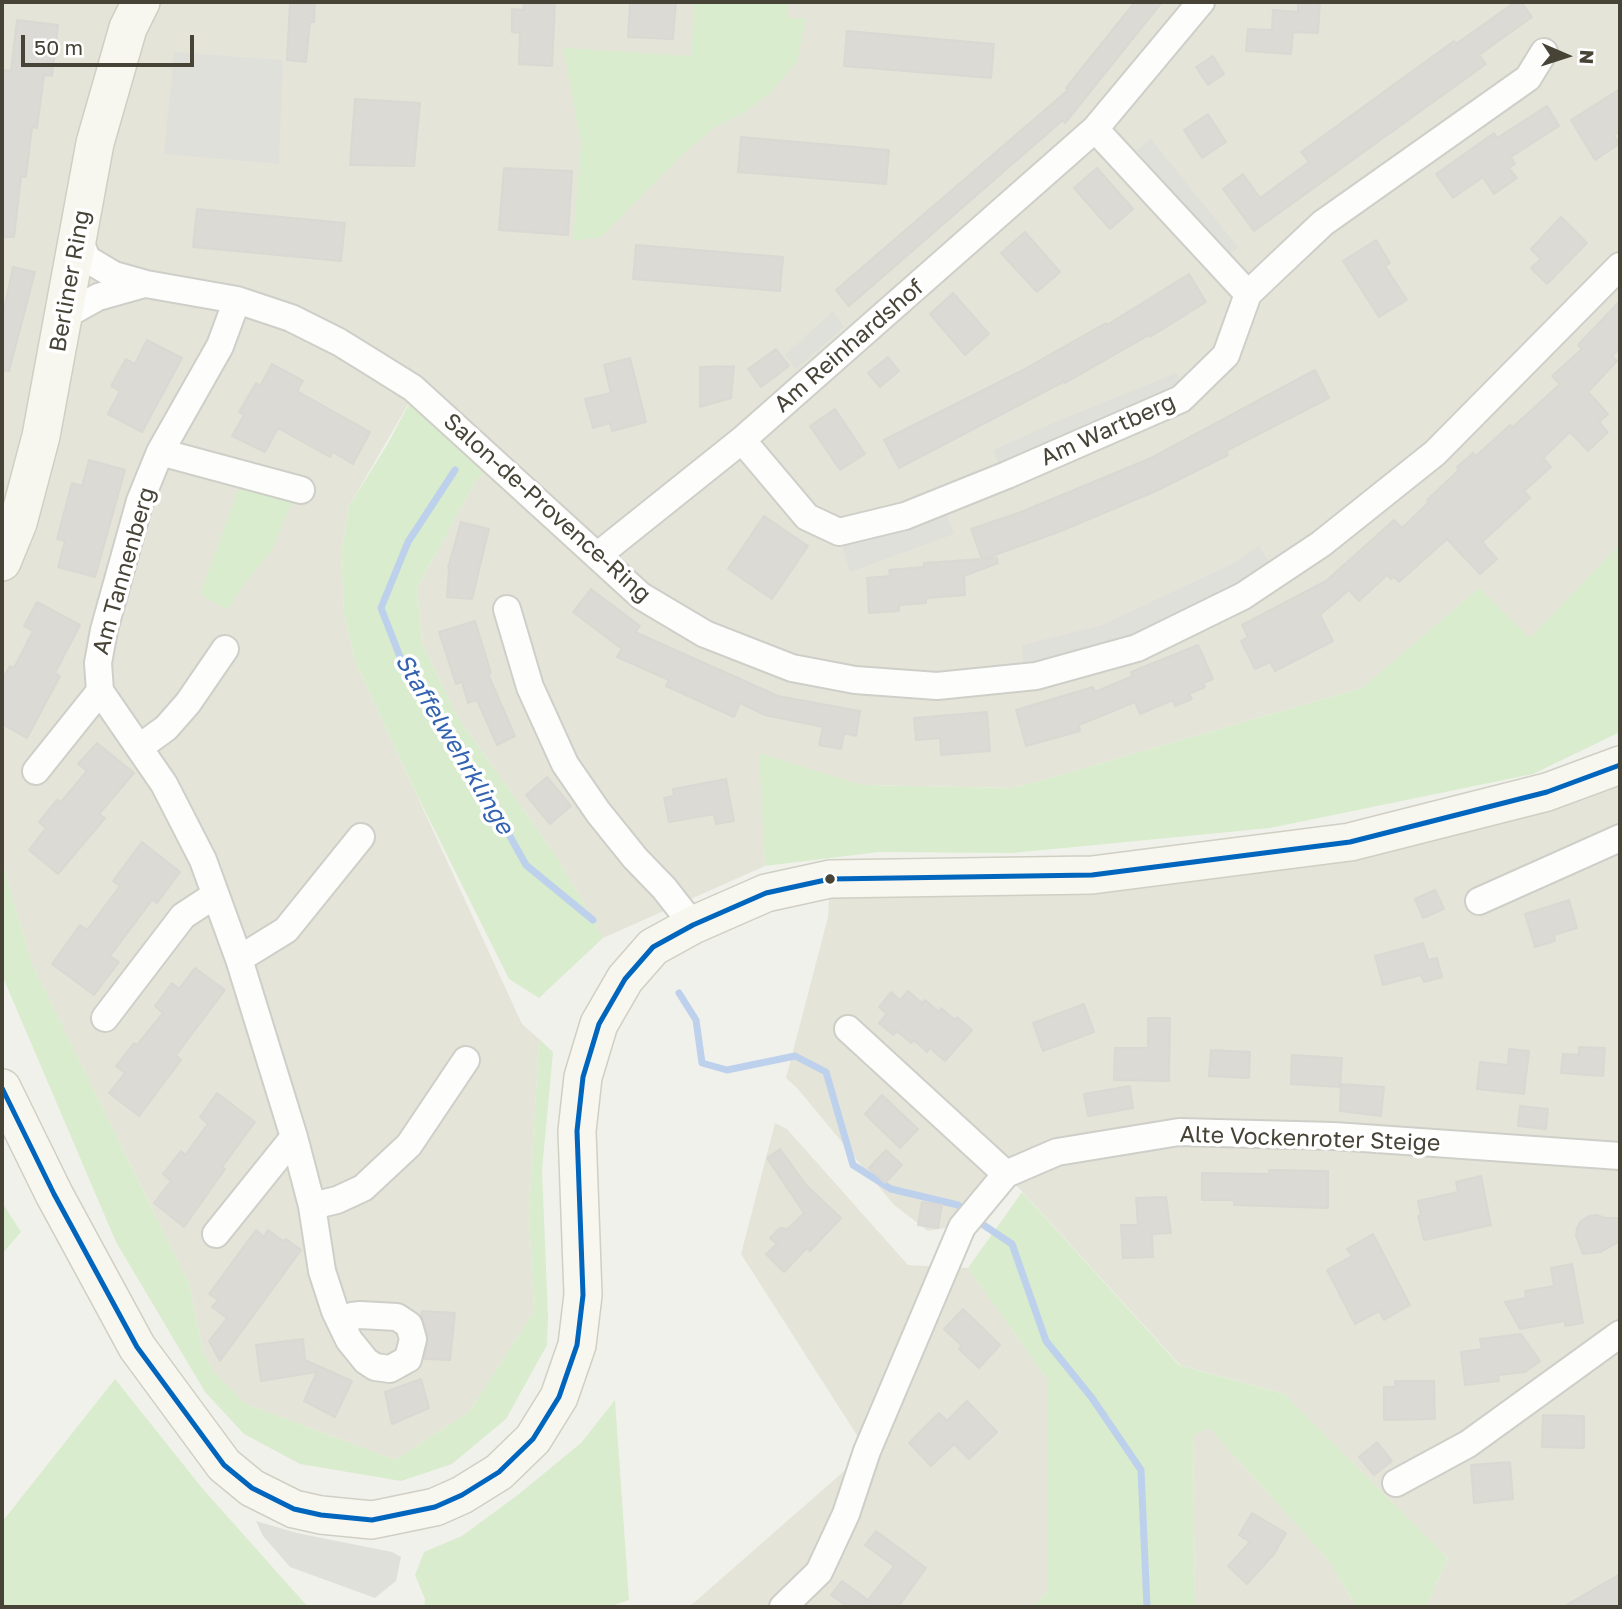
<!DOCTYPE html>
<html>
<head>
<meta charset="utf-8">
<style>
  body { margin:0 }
  #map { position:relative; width:1622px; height:1609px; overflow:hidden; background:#f1f1ec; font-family:"Golos Text",sans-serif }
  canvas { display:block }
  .frame { position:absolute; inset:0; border:4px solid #474437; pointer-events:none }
  .north { position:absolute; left:1531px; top:21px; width:70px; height:70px; -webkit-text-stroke:5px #fff; paint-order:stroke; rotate:93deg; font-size:19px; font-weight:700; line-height:28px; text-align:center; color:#474437 }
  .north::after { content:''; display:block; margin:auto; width:24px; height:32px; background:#474437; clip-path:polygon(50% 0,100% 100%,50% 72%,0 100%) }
  .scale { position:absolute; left:21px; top:35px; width:173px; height:32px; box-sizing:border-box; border:4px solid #474437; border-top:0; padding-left:9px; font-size:21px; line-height:24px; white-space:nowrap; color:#474437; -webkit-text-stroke:5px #fff; paint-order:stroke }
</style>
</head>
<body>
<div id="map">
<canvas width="1622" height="1609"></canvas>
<div class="frame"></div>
<div class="north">N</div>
<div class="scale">50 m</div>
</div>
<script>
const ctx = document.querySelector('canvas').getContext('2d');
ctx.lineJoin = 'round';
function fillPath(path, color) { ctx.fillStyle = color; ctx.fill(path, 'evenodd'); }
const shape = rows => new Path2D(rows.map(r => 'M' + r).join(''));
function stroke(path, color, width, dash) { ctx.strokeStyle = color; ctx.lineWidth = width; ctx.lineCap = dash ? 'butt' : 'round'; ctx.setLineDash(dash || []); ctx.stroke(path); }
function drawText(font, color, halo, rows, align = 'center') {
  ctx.font = font + ' "Golos Text",sans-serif'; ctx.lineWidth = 7; ctx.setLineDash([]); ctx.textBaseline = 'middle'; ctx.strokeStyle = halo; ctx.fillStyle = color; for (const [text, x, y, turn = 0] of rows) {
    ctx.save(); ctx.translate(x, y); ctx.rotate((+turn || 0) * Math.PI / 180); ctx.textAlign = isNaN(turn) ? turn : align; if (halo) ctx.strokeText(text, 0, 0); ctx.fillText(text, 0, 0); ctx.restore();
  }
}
fillPath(shape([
  [2,2,1620,2,1620,544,1530,639,1478,589,1362,688,1015,788,861,785,760,754,765,866,603,938,559,860,457,716,422,643,417,588,476,480,495,463,416,391,349,506,341,554,344,613,355,661,522,1024,539,1039,529,1214,534,1312,469,1412,395,1460,246,1404,214,1372,203,1352,189,1284,32,964,2,862],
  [1620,765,1620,1607,1426,1607,1448,1558,1284,1394,1180,1365,1006,1174,945,1228,928,1231,894,1205,798,1089,786,1078,828,917,830,879,1166,867],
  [775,1123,787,1129,908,1265,968,1268,1047,1379,1047,1592,1033,1607,689,1607,867,1451,741,1254],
  [1209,1428,1330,1562,1356,1607,1195,1607,1193,1434]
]), '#e5e4d9');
fillPath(shape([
  [694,2,787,2,787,18,806,18,797,61,770,93,745,112,715,127,685,152,601,237,573,241,581,142,563,48,691,56],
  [416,391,496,463,476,480,417,588,422,643,457,716,559,860,603,938,539,998,509,979,415,791,355,661,344,613,341,554,349,506,387,445],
  [241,483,293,499,272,550,239,591,227,610,200,594],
  [1620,544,1620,732,1533,774,1270,828,1012,853,879,852,765,866,759,753,861,785,1015,788,1362,688,1479,588,1530,638],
  [2,862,32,964,189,1284,203,1352,214,1372,246,1404,395,1460,469,1412,534,1312,529,1214,539,1039,553,1052,542,1170,548,1317,547,1345,506,1419,452,1464,401,1481,300,1464,244,1434,205,1392,116,1242,2,975],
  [1022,1192,1179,1365,1284,1394,1448,1558,1426,1607,1356,1607,1330,1562,1209,1428,1193,1435,1195,1607,1033,1607,1047,1592,1047,1379,968,1268],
  [2,1202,21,1232,2,1254],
  [115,1379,202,1488,308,1607,2,1607,2,1522],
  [615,1400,629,1600,609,1607,424,1607,425,1599,415,1575,424,1552,462,1536,519,1494,581,1443]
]), '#d9eccd');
fillPath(shape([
  [174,52,283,60,279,164,164,154],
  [1151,139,1238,247,1224,258,1137,150],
  [833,311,844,327,796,369,785,355],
  [1176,373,1183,389,1000,469,993,450,1060,420],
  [945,511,954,534,850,572,842,544],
  [1259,546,1269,562,1195,608,1116,643,1025,666,1023,662,1022,645,1102,625,1234,563],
  [256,1521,297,1533,392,1552,401,1557,396,1581,375,1598,290,1567,263,1536]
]), '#e0e0db');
stroke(shape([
  [455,470,408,542,381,608,406,672,465,756,526,865,593,920],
  [679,993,696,1020,702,1063,727,1070,795,1056,826,1072,853,1165,891,1189,958,1205,967,1212],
  [976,1220,1012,1244,1046,1341,1092,1398,1141,1470,1147,1607]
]), '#bdd1ed', 7);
const building = shape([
  [290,2,315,2,314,22,310,22,306,62,287,60,290,2],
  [524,2,555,2,552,66,519,64,520,33,512,32,512,9,523,10,524,2],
  [630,2,676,2,673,39,628,37,630,2],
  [1135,2,1162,2,1065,123,1063,120,849,306,836,290,1068,90,1066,88,1135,2],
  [1298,2,1320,2,1318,33,1293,32,1291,54,1246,51,1248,29,1272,30,1273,10,1298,12,1298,2],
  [1515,2,1521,2,1532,17,1479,55,1486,64,1254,231,1223,189,1243,174,1260,198,1309,162,1301,152,1454,41,1456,44,1515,2],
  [17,20,58,25,52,76,44,75,37,128,32,127,26,177,21,177,14,237,2,237,2,83,3,70,11,71,17,20],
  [847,31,994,44,991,78,844,66,847,31],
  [1213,56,1224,74,1208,85,1196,67,1213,56],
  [1620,89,1620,131,1614,135,1619,144,1595,160,1571,120,1620,89],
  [355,99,420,103,414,166,350,165,355,99],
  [1547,106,1559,126,1511,157,1515,164,1509,168,1517,178,1494,194,1483,177,1453,198,1436,174,1494,133,1497,138,1547,106],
  [1208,114,1226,142,1202,158,1184,130,1208,114],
  [741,137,889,150,886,184,738,172,741,137],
  [504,168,572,171,568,235,499,230,504,168],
  [1097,168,1133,209,1110,229,1074,188,1097,168],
  [197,209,345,223,341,261,193,247,197,209],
  [1561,217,1587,243,1547,284,1531,268,1541,259,1531,249,1561,217],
  [1025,232,1060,272,1037,292,1001,253,1025,232],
  [1376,240,1390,263,1385,266,1407,300,1379,317,1343,261,1376,240],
  [636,245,783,257,780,291,633,279,636,245],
  [13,267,35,272,9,371,2,370,2,319,13,267],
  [1189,274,1206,302,1150,337,1149,335,1065,383,1065,381,899,468,884,440,1021,371,1106,323,1107,325,1189,274],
  [953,293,989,334,965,355,930,314,953,293],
  [1620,301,1620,347,1612,356,1617,361,1588,392,1608,414,1599,422,1608,432,1588,451,1570,432,1543,458,1551,467,1524,491,1530,498,1482,542,1497,559,1480,574,1447,539,1399,582,1394,577,1391,579,1387,575,1359,601,1349,590,1320,615,1333,641,1275,671,1270,662,1255,669,1241,641,1248,637,1242,625,1326,581,1394,520,1402,528,1429,502,1427,500,1459,470,1457,467,1473,453,1476,456,1510,425,1513,427,1560,384,1552,376,1582,349,1578,345,1620,301],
  [147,340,182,358,142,432,108,414,120,391,111,386,126,359,135,364,147,340],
  [776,349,789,366,761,387,748,369,776,349],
  [888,357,899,371,880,387,868,373,888,357],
  [630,358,646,422,612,431,610,423,593,428,585,399,611,393,604,365,630,358],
  [272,364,303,381,297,391,370,432,353,464,333,452,330,457,278,428,265,452,232,436,244,415,239,412,256,383,260,386,272,364],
  [734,366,731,398,700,407,700,367,734,366],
  [1315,370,1329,398,1226,451,1228,455,1156,491,1061,531,984,559,997,558,998,563,964,576,965,595,926,598,926,603,899,605,899,611,869,613,867,578,890,576,889,570,924,567,924,563,982,559,971,529,1021,512,1151,458,1315,370],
  [835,409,865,454,840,470,810,426,835,409],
  [89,460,125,470,95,577,58,567,65,541,57,539,72,483,82,486,89,460],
  [764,516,808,546,772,599,728,569,764,516],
  [461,522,489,529,472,599,447,597,449,569,448,568,461,522],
  [591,589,640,626,635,632,778,696,860,711,856,736,844,733,841,749,819,745,823,727,765,715,740,703,734,717,666,686,669,680,617,657,622,649,573,612,591,589],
  [37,602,80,625,55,673,60,676,27,738,2,724,2,680,10,666,14,668,33,631,24,626,37,602],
  [475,621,491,673,488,674,515,736,497,745,477,700,468,703,462,682,456,684,439,632,475,621],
  [1198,645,1213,679,1203,683,1205,687,1189,694,1192,699,1175,706,1173,700,1140,714,1135,702,1079,725,1080,731,1026,746,1016,710,1093,687,1095,692,1133,676,1131,672,1198,645],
  [987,712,990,751,941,755,940,738,916,740,914,718,987,712],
  [97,743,134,773,99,814,105,818,58,874,29,850,46,828,39,822,57,800,61,802,87,771,78,764,97,743],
  [547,777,571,806,550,824,526,795,547,777],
  [726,779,734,821,716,824,714,814,669,822,664,798,674,796,673,789,726,779],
  [142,842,180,872,157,903,152,900,110,956,119,962,94,995,52,964,80,925,87,930,120,886,113,881,142,842],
  [1435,890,1444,909,1423,918,1415,899,1435,890],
  [1569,900,1577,928,1554,935,1555,941,1535,947,1525,914,1569,900],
  [1423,943,1428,960,1437,958,1442,977,1424,982,1421,975,1383,985,1375,956,1423,943],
  [195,968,225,990,176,1055,181,1060,139,1116,109,1093,125,1073,116,1066,134,1043,137,1045,163,1013,155,1006,172,983,179,989,195,968],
  [908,991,922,1003,925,1000,939,1012,941,1008,955,1020,957,1017,972,1030,945,1061,930,1048,927,1052,914,1040,911,1043,897,1031,893,1035,879,1023,887,1014,879,1007,891,992,900,1000,908,991],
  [1084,1004,1094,1032,1043,1051,1033,1023,1084,1004],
  [1148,1018,1170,1018,1169,1081,1114,1080,1115,1048,1148,1048,1148,1018],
  [1579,1047,1605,1048,1603,1076,1561,1073,1563,1054,1579,1055,1579,1047],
  [1509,1049,1529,1051,1524,1094,1477,1089,1480,1062,1508,1065,1509,1049],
  [1211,1050,1250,1052,1249,1078,1209,1076,1211,1050],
  [1292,1055,1342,1058,1340,1087,1291,1084,1292,1055],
  [1341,1084,1384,1087,1381,1116,1340,1111,1341,1084],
  [1130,1086,1133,1108,1088,1116,1084,1094,1130,1086],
  [217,1093,255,1122,222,1167,225,1169,184,1227,154,1203,171,1181,163,1174,181,1151,185,1155,208,1124,200,1117,217,1093],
  [882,1095,918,1129,900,1148,865,1114,882,1095],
  [1520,1106,1548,1109,1546,1129,1518,1126,1520,1106],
  [780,1149,806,1185,841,1218,810,1251,807,1248,784,1272,766,1254,777,1244,770,1238,780,1228,788,1229,804,1213,767,1158,780,1149],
  [886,1150,902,1165,885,1183,869,1168,886,1150],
  [1269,1170,1328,1171,1328,1208,1234,1205,1234,1200,1202,1200,1202,1173,1269,1174,1269,1170],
  [1481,1176,1491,1225,1424,1240,1418,1216,1421,1215,1418,1201,1458,1192,1456,1182,1481,1176],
  [1166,1197,1171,1233,1152,1234,1153,1257,1123,1258,1121,1225,1138,1225,1136,1198,1166,1197],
  [922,1202,942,1205,938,1228,918,1225,922,1202],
  [1597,1215,1605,1218,1620,1218,1620,1241,1601,1252,1583,1254,1576,1236,1577,1228,1581,1221,1589,1216,1597,1215],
  [256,1230,264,1237,268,1230,283,1241,286,1239,301,1250,220,1361,209,1341,227,1318,212,1307,218,1300,209,1294,256,1230],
  [1373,1234,1410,1305,1384,1320,1379,1311,1355,1324,1327,1270,1352,1256,1347,1249,1373,1234],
  [1572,1264,1583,1323,1565,1326,1565,1321,1520,1329,1505,1302,1526,1298,1525,1291,1554,1286,1551,1268,1572,1264],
  [963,1309,1000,1345,979,1368,959,1349,962,1346,944,1329,963,1309],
  [422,1311,455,1313,450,1360,424,1359,428,1335,421,1316,422,1311],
  [1521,1334,1540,1361,1525,1372,1498,1375,1499,1381,1465,1385,1461,1352,1482,1349,1480,1339,1521,1334],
  [303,1339,305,1360,352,1381,335,1417,304,1401,317,1372,261,1381,256,1345,303,1339],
  [421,1379,429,1408,392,1424,385,1392,421,1379],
  [1395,1381,1434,1381,1435,1419,1384,1420,1384,1387,1396,1387,1395,1381],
  [967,1401,997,1432,969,1459,954,1444,931,1466,909,1443,939,1413,947,1421,967,1401],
  [1543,1415,1584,1416,1584,1448,1542,1447,1543,1415],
  [1377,1442,1392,1461,1374,1475,1359,1457,1377,1442],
  [1510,1462,1513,1499,1474,1503,1471,1465,1510,1462],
  [1252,1513,1286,1533,1274,1554,1247,1584,1228,1566,1250,1542,1239,1535,1252,1513],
  [876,1531,926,1568,898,1607,848,1607,831,1595,842,1581,868,1600,894,1566,865,1545,876,1531],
  [1620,1574,1620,1607,1563,1607,1620,1574]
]);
fillPath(building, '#dbdad4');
stroke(building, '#d9d8d2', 2);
const street = shape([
  [1095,129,1201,2],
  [78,236,87,259,114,275,146,284,237,300,291,318,339,342,373,363,413,388,641,596,705,634,792,668,855,680,937,686,1036,676,1137,648,1243,596,1321,544,1435,453,1620,266],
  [64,316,98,297,144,284],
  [742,440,807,517,839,532,905,516,1007,475,1181,399,1226,355,1248,294,1270,273,1323,223,1528,78,1544,52],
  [160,452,301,490],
  [597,556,742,440,1095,129,1248,294],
  [507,609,530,687,565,764,598,812,635,858,664,888,693,925],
  [100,691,164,784,203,860,239,959,294,1137,312,1206,322,1271,335,1311,349,1340,366,1361,375,1367,390,1369,408,1359,413,1339,409,1325,397,1317,360,1315,352,1316,342,1324],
  [140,747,166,728,188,703,225,649],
  [36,771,100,691,98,663,104,630,140,501,160,452,220,346,237,300],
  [1479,901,1620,838],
  [239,959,286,930,361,837],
  [105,1018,183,916,215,895],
  [848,1029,1006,1174],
  [312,1206,337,1200,363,1188,409,1145,466,1060],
  [216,1234,294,1137],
  [1396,1483,1468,1444,1620,1334],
  [783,1607,819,1572,846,1514,867,1451,962,1227,1006,1174,1057,1152,1179,1132,1334,1136,1620,1156]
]);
const secondary = shape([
  [2,562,18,523,41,436,95,143,128,28,141,2],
  [2,1088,54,1194,137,1347,224,1465,252,1488,294,1509,321,1515,372,1520,435,1507,462,1495,499,1472,533,1439,559,1397,577,1345,583,1295,577,1131,583,1077,599,1024,625,979,653,947,693,925,766,893,830,879,1092,875,1350,842,1547,792,1620,765]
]);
stroke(street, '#cfcfc9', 30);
stroke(secondary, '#d0cfc3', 40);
stroke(street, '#fdfdfc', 26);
stroke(secondary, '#f7f6ef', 37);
stroke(shape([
  [2,1088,54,1194,137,1347,224,1465,252,1488,294,1509,321,1515,372,1520,435,1507,462,1495,499,1472,533,1439,559,1397,577,1345,583,1295,577,1131,583,1077,599,1024,625,979,653,947,693,925,766,893,830,879,1092,875,1350,842,1547,792,1620,765]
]), '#0065bd', 5);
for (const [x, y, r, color] of [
  [830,879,6,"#474437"]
]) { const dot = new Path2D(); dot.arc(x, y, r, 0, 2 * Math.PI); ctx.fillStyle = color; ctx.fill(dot); stroke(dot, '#fff', 2.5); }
drawText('23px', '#474437', '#fff', [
  ["Berliner Ring",70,281,-80],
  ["Am Reinhardshof",849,346,-41],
  ["Am Wartberg",1108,430,-24],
  ["Salon-de-Provence-Ring",547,508,42],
  ["Am Tannenberg",124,571,-74],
  ["Alte Vockenroter Steige",1310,1139,2]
]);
drawText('italic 24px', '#3363b1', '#fff', [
  ["Staffelwehrklinge",454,744,59]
]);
</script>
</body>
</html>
